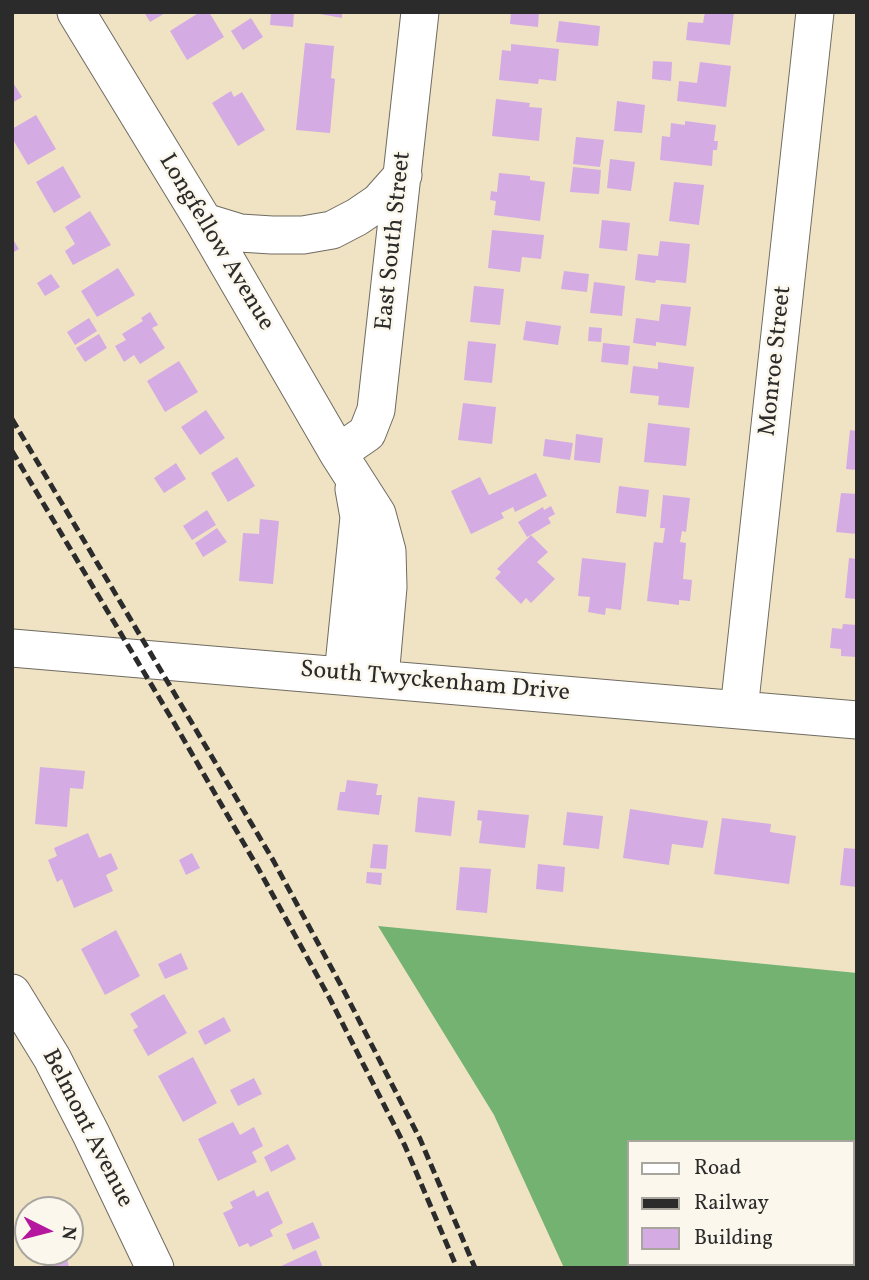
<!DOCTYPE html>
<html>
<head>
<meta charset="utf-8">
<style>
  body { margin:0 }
  #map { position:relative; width:869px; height:1280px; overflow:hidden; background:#efe3c4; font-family:Vollkorn,serif }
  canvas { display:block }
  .frame { position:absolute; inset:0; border:14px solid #2b2b2b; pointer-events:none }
  .legend { position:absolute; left:627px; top:1140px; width:228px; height:126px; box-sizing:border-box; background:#fbf7ec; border:2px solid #a8a59f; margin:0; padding:9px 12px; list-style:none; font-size:21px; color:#2b2b2b }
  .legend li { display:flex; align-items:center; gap:14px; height:35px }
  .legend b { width:35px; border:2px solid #a8a59f }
  .north { position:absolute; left:14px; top:1196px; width:70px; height:70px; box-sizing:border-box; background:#fbf7ec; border:2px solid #a8a59f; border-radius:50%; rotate:96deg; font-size:19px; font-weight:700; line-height:28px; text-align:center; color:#2b2b2b }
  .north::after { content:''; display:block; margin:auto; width:24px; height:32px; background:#b5179e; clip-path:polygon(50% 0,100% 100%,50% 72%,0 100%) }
</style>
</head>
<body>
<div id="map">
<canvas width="869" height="1280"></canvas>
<div class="frame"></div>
<ul class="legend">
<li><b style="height:9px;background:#fff"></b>Road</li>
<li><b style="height:9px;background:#2b2b2b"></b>Railway</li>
<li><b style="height:19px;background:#d5abe3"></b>Building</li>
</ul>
<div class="north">N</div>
</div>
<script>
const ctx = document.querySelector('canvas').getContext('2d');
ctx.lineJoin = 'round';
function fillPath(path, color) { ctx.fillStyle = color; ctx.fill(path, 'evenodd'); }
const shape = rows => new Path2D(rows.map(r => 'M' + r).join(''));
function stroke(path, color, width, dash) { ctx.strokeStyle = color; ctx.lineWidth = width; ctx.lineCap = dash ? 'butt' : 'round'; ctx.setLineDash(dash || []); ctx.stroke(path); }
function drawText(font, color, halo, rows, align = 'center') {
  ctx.font = font + ' Vollkorn,serif'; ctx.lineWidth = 5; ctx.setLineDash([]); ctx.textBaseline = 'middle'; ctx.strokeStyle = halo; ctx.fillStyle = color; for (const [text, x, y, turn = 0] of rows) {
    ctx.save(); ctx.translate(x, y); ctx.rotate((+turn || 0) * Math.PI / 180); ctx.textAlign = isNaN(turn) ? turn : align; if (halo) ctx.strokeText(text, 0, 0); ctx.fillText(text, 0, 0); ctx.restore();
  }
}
fillPath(shape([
  [378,926,857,973,857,1268,564,1268,494,1115],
  [629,1142,853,1142,853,1264,629,1264]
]), '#74b272');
fillPath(shape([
  [144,12,167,12,150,22],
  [200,12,209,12,224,37,187,60,170,31],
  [271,12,294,12,293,27,270,25],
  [309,12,342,12,342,18],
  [511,12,539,12,538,27,510,24],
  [705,12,734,12,730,45,686,40,688,22,703,23],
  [251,18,263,37,243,50,231,31],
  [559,21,600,26,598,46,556,42],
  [305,43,334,46,331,78,335,79,330,133,296,130],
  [511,44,559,49,556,81,539,79,538,84,499,80,502,50,511,51],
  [653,61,672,62,671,81,652,79],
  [700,62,731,66,726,107,677,101,679,81,697,83],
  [12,81,22,97,12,103],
  [231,91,234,97,242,92,265,130,238,146,212,103],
  [496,99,530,103,529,107,542,108,539,141,492,136],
  [617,101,645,105,642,133,614,131],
  [36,115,56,149,28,165,12,138,12,129],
  [685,121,716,125,714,141,718,141,717,150,713,150,712,166,660,160,662,136,670,137,671,123,685,125],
  [576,137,604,140,600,167,573,164],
  [610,159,635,162,631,191,607,188],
  [63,166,81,197,54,213,36,182],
  [573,167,601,170,599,194,570,192],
  [499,173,530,176,530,180,545,182,540,221,494,215,496,201,490,200,491,191,497,192],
  [674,182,704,185,699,225,669,221],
  [90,211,111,245,73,265,65,251,75,244,65,227],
  [602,220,630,223,627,251,599,248],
  [492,230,544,235,541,259,522,257,520,272,488,268],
  [12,238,19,249,12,253],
  [660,241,690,244,686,283,656,280,655,283,635,280,638,254,658,256],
  [118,268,135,295,97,317,81,291],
  [564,271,589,274,587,292,561,289],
  [51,274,60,287,45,296,37,283],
  [594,282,625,286,622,316,590,313],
  [474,286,504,289,500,325,470,322],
  [661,304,691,307,686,346,656,342,656,346,633,343,636,318,659,321],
  [150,312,158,325,152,328,165,348,140,364,134,355,124,362,115,346,126,340,122,334,143,321,141,318],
  [89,318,97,331,75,345,67,332],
  [526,321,561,326,558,345,523,340],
  [589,327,602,328,601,342,588,341],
  [99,334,107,348,85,362,76,348],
  [468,341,496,344,492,383,464,380],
  [603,343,630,346,628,365,601,362],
  [179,361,198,392,165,412,147,381],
  [658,362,694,367,689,408,658,405,659,396,630,393,633,366,658,369],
  [463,403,496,407,492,444,458,440],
  [206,410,225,438,200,455,181,427],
  [648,423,690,428,686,466,644,462],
  [850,430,857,431,857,470,846,469],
  [576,434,603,438,600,463,574,460],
  [545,439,573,443,570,460,543,456],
  [237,457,255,486,228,502,211,473],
  [176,463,186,479,164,493,154,478],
  [536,473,547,496,515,512,513,507,501,513,504,518,471,534,451,491,480,477,489,495],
  [619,486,649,490,646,517,616,513],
  [841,493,857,494,857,534,836,532],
  [663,495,690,498,686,532,682,531,680,542,686,543,683,579,692,580,690,601,679,600,679,605,647,601,654,542,663,543,665,528,660,528],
  [551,506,555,514,548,518,551,523,527,537,518,522,543,507,544,510],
  [207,510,216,525,192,540,183,526],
  [260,519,279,521,273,584,239,581,243,533,259,534],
  [217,528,227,542,203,557,195,543],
  [531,535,548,552,537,562,555,579,531,603,526,598,521,604,495,578,501,572,497,569],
  [582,558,626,563,621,610,606,608,605,615,588,612,590,597,578,596],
  [849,558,857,559,857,599,845,598],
  [843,624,857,625,857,657,841,656,841,649,830,648,832,628,842,629],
  [40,767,85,771,83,789,70,788,67,827,35,824],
  [347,780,378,784,376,795,382,795,379,815,337,810,340,792,345,792],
  [418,797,455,801,451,836,415,832],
  [630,809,708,821,703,848,672,844,669,865,623,858],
  [478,810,529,815,525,848,479,843,482,821,477,820],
  [567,812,603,816,599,849,563,845],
  [722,818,771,824,770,832,796,836,789,884,714,874],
  [88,833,99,858,111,853,118,869,106,875,113,891,74,908,62,879,57,882,48,860,57,856,54,848],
  [373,844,388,845,386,869,370,868],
  [844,848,857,849,857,887,840,885],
  [192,853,200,868,186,875,179,860],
  [538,864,565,867,563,892,536,889],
  [460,867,491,869,487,913,456,910],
  [367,872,382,873,381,885,366,883],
  [116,930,140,976,105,995,81,949],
  [181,953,188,969,165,979,158,964],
  [164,994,187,1033,148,1056,133,1030,138,1027,130,1014],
  [224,1017,231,1031,205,1045,198,1031],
  [193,1057,217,1103,183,1122,158,1076],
  [254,1078,262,1094,238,1106,230,1090],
  [233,1122,240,1135,254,1127,263,1146,252,1152,257,1162,218,1181,198,1139],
  [288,1144,296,1159,271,1172,264,1157],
  [254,1190,257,1197,268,1191,283,1223,270,1230,273,1236,250,1247,248,1243,239,1247,223,1213,233,1208,230,1202],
  [313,1222,320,1238,293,1250,286,1234],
  [316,1250,323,1268,277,1268],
  [66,1252,69,1268,44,1268,41,1256]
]), '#d5abe3');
const minor = shape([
  [76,12,204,222,338,453,377,514,387,551,388,587,380,678],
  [204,222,240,233,272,235,303,235,332,230,357,217,379,202,403,175],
  [338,453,367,433,376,410,420,12],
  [12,648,857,720],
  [343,675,359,517,354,489],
  [739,710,815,12],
  [12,993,52,1058,91,1134,155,1268]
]);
stroke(minor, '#706b61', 39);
stroke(minor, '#fff', 37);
stroke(shape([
  [12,419,273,860,344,991,420,1139,475,1268],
  [12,451,173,721,258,868,330,999,405,1146,457,1268]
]), '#2b2b2b', 5, [10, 5]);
drawText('24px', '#2b2b2b', '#fbf7ec', [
  ["East South Street",395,241,-84],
  ["Longfellow Avenue",215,243,59],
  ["Monroe Street",777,361,-84],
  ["South Twyckenham Drive",435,683,5],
  ["Belmont Avenue",86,1129,63]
]);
</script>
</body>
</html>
